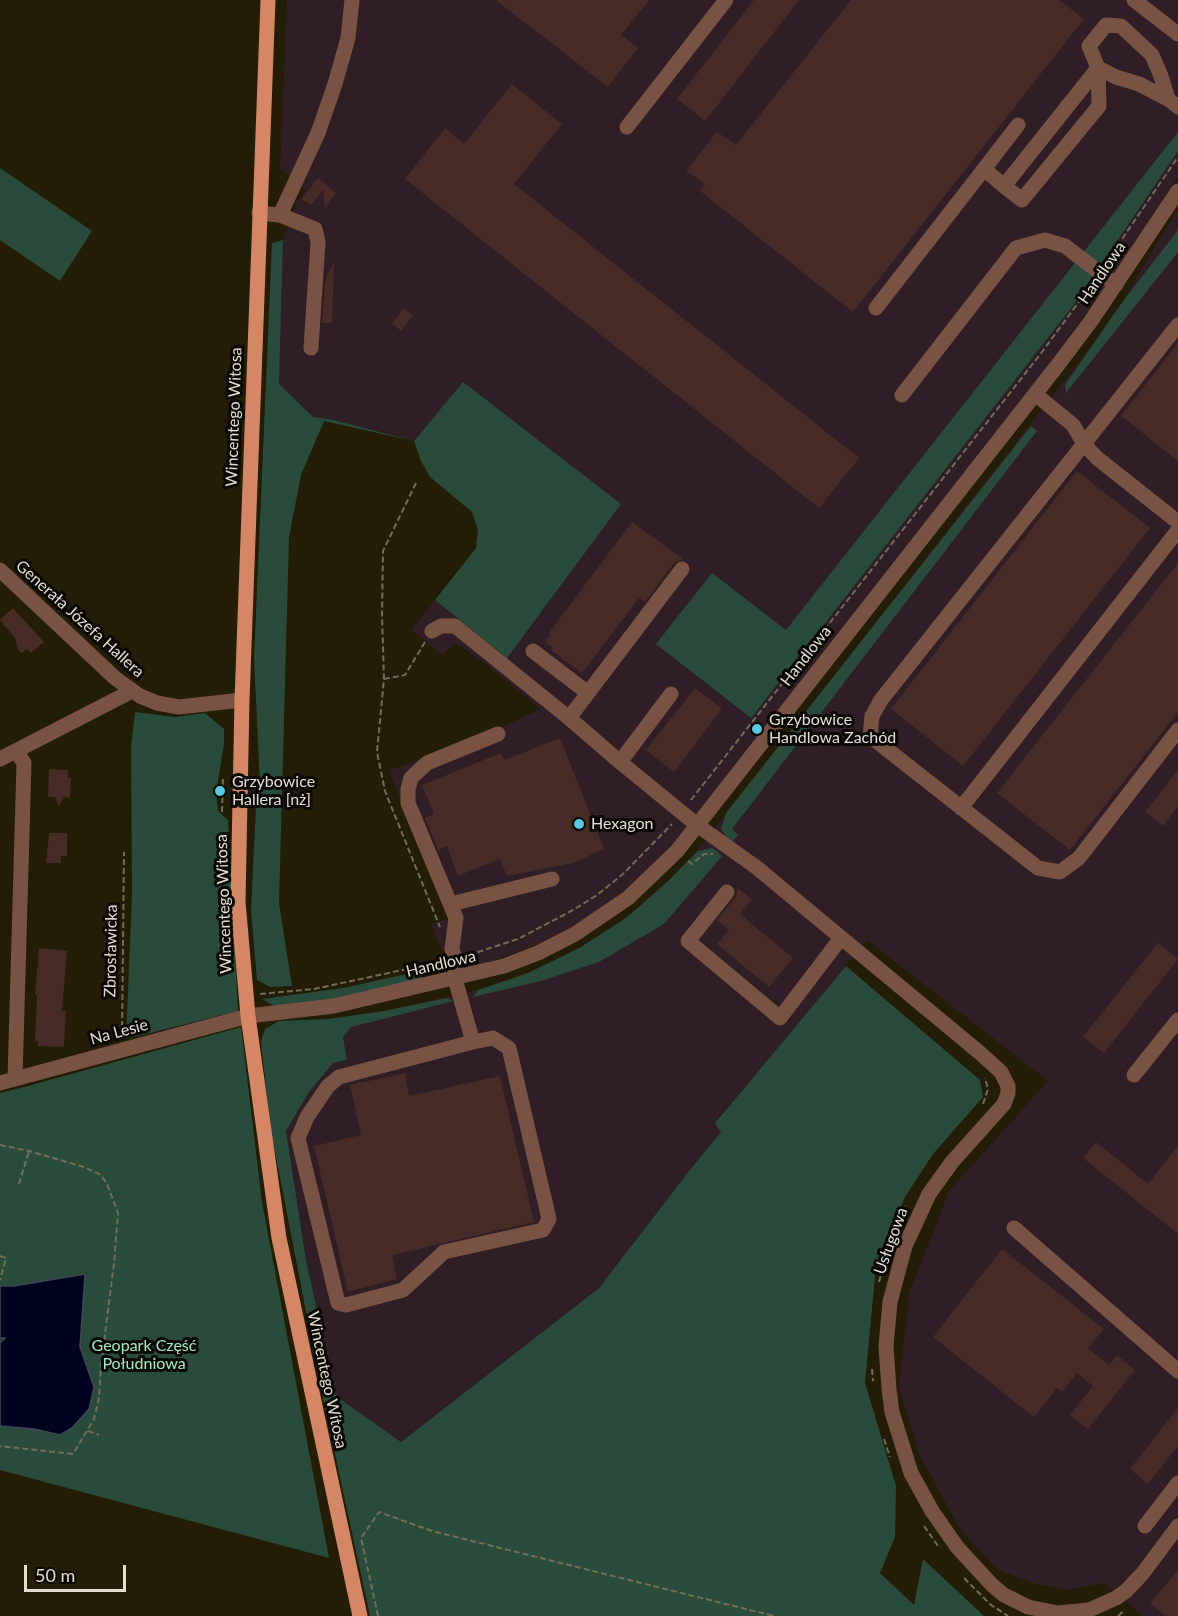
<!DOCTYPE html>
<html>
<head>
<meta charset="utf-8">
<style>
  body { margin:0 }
  #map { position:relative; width:1178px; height:1616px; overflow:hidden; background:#221d04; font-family:Lato,sans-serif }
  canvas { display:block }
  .scale { position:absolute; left:24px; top:1565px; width:102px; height:27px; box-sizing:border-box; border:3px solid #e2dfd0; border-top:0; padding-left:8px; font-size:18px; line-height:21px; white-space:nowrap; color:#e2dfd0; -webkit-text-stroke:4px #090701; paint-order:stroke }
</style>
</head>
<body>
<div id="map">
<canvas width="1178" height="1616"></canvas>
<div class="scale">50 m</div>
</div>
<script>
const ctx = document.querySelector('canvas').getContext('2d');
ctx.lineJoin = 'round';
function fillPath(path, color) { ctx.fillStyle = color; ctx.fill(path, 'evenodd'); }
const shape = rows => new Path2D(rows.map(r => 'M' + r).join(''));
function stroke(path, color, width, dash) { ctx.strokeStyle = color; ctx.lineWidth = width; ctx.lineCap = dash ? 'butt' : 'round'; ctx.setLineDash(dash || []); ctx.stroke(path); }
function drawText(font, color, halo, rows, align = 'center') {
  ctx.font = font + ' Lato,sans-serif'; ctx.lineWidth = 6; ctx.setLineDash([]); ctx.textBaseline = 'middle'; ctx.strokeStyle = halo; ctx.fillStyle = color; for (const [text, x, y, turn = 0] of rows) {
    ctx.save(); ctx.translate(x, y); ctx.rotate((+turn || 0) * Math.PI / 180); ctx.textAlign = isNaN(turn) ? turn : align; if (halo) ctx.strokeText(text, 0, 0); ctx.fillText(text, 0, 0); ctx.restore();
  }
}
fillPath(shape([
  [287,0,1178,0,1178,177,1102,292,1018,406,677,841,656,863,610,903,582,922,537,945,474,967,441,976,448,966,447,957,436,938,431,924,448,919,389,771,502,727,540,709,483,662,455,642,443,655,411,630,435,600,507,657,464,382,414,441,334,420,313,417,279,385,283,240,296,203,306,190,280,168],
  [1178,208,1178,1514,1130,1577,1113,1591,1103,1583,1066,1590,1037,1584,998,1570,960,1529,920,1456,899,1387,909,1294,949,1191,1048,1081,867,940,824,993,715,1122,722,1132,689,1171,599,1288,401,1442,336,1396,306,1260,286,1131,309,1092,333,1063,347,1060,342,1037,351,1027,350,1016,384,1011,478,990,528,973,581,947,626,918,672,877,698,849,1079,362,1121,304],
  [1178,1539,1178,1616,1143,1616,1126,1601,1151,1576]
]), '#2f1e26');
fillPath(shape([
  [1178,132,1178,151,1075,303,751,718,656,644,712,573,786,630],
  [0,168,92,231,60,281,0,240],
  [1178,230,1178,252,1066,393,1065,385,1121,304],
  [283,240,279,384,313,417,334,420,414,441,463,382,621,504,507,658,435,600,476,548,478,530,472,512,430,477,421,461,414,441,324,421,301,475,289,537,279,903,292,986,270,987,257,980,251,910,256,806,260,785,254,658,272,243],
  [1031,426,1037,431,732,829,738,835,731,843,721,829,726,813],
  [135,712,175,717,205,713,224,729,224,744,216,793,218,811,228,820,238,1011,126,1039,132,894,131,747],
  [713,848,722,856,664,924,599,962,541,981,473,997,478,990,528,973,581,947,626,918,665,884,698,851],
  [846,966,980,1080,983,1097,933,1154,905,1197,876,1266,865,1383,896,1486,895,1537,880,1573,914,1605,923,1559,984,1616,370,1616,322,1394,271,1131,261,1042,265,1029,279,1021,328,1019,384,1011,447,998,454,1001,351,1027,343,1037,347,1060,333,1063,309,1092,286,1131,306,1260,336,1396,401,1442,599,1288,689,1171,721,1132,715,1123],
  [420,971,422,979,344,998,286,1006,272,1005,262,999,343,988],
  [241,1027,262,1202,329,1558,0,1470,0,1093,28,1086]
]), '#284b3b');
const water = shape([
  [85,1274,80,1347,94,1387,89,1409,72,1428,60,1435,34,1429,0,1426,0,1343,5,1338,0,1338,0,1286,14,1286,85,1274]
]);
fillPath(water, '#000320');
stroke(water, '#444555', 1.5);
fillPath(shape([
  [496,0,649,0,621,35,638,48,608,87],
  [754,0,799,0,705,121,677,99],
  [851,0,1059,0,1084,19,853,312,700,191,705,184,686,171,717,132,736,145],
  [512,84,562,124,514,184,859,458,819,508,405,179,445,128,464,144],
  [318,178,336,193,325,207,323,190,311,205,302,199],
  [334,261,332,323,322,323,325,281],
  [404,308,413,316,401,331,392,323],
  [1178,343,1178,461,1121,416],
  [1077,471,1150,528,963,766,891,709],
  [632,522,683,559,674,563,645,602,639,598,582,673,551,650,553,648,545,642,551,634,549,633],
  [1178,563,1178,712,1070,850,997,793],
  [13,608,44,642,31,653,27,649,22,653,18,650,15,638,0,620],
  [695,688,722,709,674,772,646,750],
  [560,738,604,849,573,863,507,876,500,859,458,876,447,846,438,850,425,818,434,814,422,785,501,753,504,760],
  [49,769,68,770,68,778,71,778,70,798,64,797,59,806,55,797,48,797],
  [1178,770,1178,806,1163,826,1145,812],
  [49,833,67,833,67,856,61,856,61,863,46,863],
  [738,888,752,900,740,914,793,958,769,987,717,944,729,930,717,920,735,898],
  [1158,943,1178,959,1104,1053,1083,1037],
  [39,948,67,951,62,1011,66,1011,64,1047,38,1046,38,1041,35,1041,37,995,35,995],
  [405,1073,409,1096,500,1076,534,1222,392,1255,397,1279,348,1292,314,1146,361,1135,350,1085],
  [1096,1142,1148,1184,1178,1146,1178,1234,1083,1158],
  [1002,1249,1104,1329,1088,1348,1109,1365,1117,1355,1135,1370,1088,1429,1070,1415,1093,1386,1077,1373,1062,1392,1057,1388,1034,1417,933,1337],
  [1178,1408,1178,1446,1148,1484,1130,1469],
  [1178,1570,1178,1616,1165,1616,1150,1603]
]), '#462b26');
stroke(shape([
  [1107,261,1178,157],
  [416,483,383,551,382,616,384,679,377,752,385,791,440,927],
  [384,679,405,675,425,642],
  [691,800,1042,352,1092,284],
  [222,812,223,776],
  [688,861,692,864,704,854,713,854],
  [469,955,518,939,573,910,597,895,623,874,672,824],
  [260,994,314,989,440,962],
  [122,1036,124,852],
  [983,1104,988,1089,985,1078],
  [0,1145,29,1151,84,1167,101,1175,107,1184,118,1213,114,1264,101,1365,99,1398,94,1419,73,1454,0,1446],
  [19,1184,29,1151],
  [899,1223,906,1206],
  [0,1256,6,1258,0,1280],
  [879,1282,886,1256],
  [872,1369,873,1381],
  [88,1431,99,1435],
  [884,1439,890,1457],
  [924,1526,938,1546],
  [964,1578,991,1605,1008,1616],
  [378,1616,361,1538,379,1512,432,1531,774,1616],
  [1118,1616,1125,1610]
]), '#716d58', 2, [6, 3]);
stroke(shape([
  [1134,0,1178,34],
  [1098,68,1116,77,1139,84,1168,99,1178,107],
  [1018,125,984,169,1004,186,1098,68],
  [627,127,726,0],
  [1004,186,1022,200,1099,106,1098,68,1089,46,1106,25,1121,26,1152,55,1161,76,1168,99],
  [259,213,280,215,315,229,318,242,311,348],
  [280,215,318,133,335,84,348,38,352,0],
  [876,308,984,169],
  [1178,325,881,700,872,716,870,736,1038,868,1060,872,1079,858,1178,730],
  [1035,394,1073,425,1084,444,1097,458,1178,522],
  [902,395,1016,248,1045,240,1065,246,1116,285],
  [0,570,115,678,140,696,157,703,179,707,242,700],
  [432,631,441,626,455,626,569,718],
  [533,651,588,693,569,718,620,762],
  [588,693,682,569],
  [671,694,620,762,697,825,756,867,980,1053,1001,1072,1008,1086,1008,1093,1004,1104,952,1162,929,1194,905,1246,890,1302,886,1346,889,1389,892,1412,911,1473,932,1511,957,1547,992,1585,1004,1595,1028,1607,1058,1613,1089,1610,1116,1598,1126,1591,1143,1573,1178,1526],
  [0,759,132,691],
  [961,808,1178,530],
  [727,892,688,941,780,1018,841,938],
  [451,904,552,879],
  [473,1042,493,1038,509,1048,549,1219,543,1230,444,1252,403,1290,346,1305,338,1303,298,1138,307,1117,328,1086,339,1077,473,1042,455,979,455,958,452,949,456,918,408,803,408,789,411,778,427,763,498,734],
  [1134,1075,1178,1020],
  [15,1079,24,763,16,751],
  [0,1083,248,1016,334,1006,504,966,538,953,575,934,628,898,677,851,1057,366,1091,321,1178,191],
  [1014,1228,1178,1371],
  [1145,1526,1178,1483]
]), '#785242', 15);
stroke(shape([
  [268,0,242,700,238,902,248,1016,279,1238,360,1616]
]), '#d58664', 15);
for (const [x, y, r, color] of [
  [757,729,6,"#55cae0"],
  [220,791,6,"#55cae0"],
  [579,824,6,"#55cae0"]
]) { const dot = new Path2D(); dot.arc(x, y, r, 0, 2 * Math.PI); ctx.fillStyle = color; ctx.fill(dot); stroke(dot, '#090701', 2); }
drawText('16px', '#e2dfd0', '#090701', [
  ["Handlowa",1102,273,-56],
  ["Wincentego Witosa",234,417,-88],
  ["Generała Józefa Hallera",80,619,42],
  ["Handlowa",806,656,-52],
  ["Wincentego Witosa",224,904,-92],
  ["Zbrosławicka",111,951,-89],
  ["Handlowa",441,964,-13],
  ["Na Lesie",119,1032,-15],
  ["Usługowa",891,1241,-70],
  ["Wincentego Witosa",327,1380,78]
]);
drawText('16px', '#e2dfd0', '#090701', [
  ["Grzybowice",769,720],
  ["Handlowa Zachód",769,738],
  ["Grzybowice",232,782],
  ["Hallera [nż]",232,800],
  ["Hexagon",591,824]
], 'left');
drawText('16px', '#9aecc5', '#090701', [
  ["Geopark Część",144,1346],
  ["Południowa",144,1364]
]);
</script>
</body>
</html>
